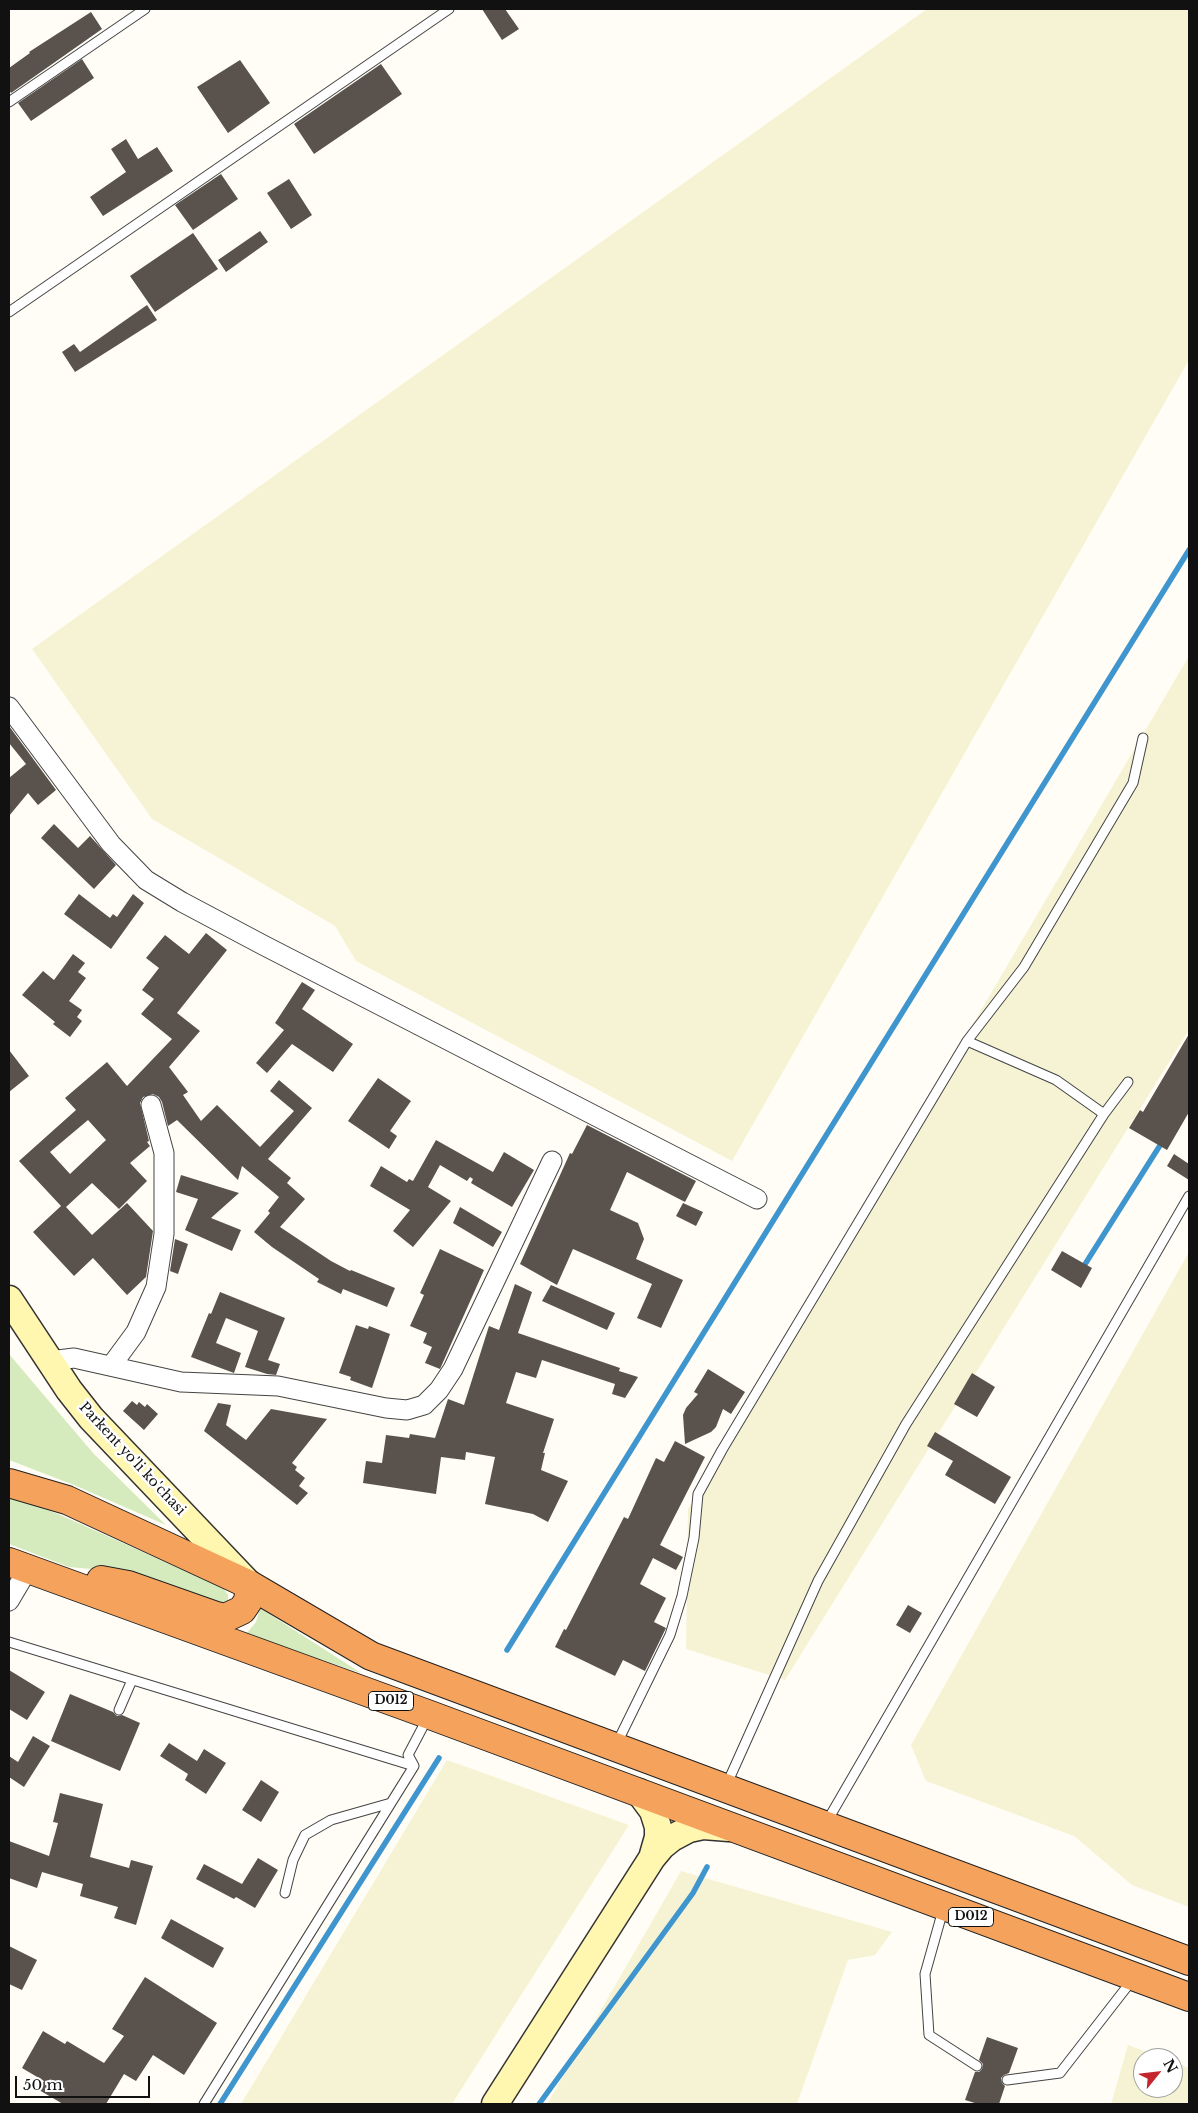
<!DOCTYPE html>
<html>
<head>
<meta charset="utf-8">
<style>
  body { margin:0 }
  #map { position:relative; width:1198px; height:2113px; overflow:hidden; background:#fffdf5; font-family:"Libre Baskerville",serif }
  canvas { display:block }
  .frame { position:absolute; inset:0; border:10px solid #111; pointer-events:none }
  .north { position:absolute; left:1133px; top:2048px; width:50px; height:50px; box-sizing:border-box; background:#fff; border:1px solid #a0a0a0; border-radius:50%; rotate:61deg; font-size:14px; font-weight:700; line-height:20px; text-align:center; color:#111 }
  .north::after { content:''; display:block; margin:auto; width:18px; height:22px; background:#c4262e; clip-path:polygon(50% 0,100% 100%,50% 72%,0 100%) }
  .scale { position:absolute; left:15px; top:2076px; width:135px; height:22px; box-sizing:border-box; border:2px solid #111; border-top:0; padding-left:6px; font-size:15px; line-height:18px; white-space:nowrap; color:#111; -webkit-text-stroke:4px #fff; paint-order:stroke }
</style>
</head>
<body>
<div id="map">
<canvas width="1198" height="2113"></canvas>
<div class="frame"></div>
<div class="north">N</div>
<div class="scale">50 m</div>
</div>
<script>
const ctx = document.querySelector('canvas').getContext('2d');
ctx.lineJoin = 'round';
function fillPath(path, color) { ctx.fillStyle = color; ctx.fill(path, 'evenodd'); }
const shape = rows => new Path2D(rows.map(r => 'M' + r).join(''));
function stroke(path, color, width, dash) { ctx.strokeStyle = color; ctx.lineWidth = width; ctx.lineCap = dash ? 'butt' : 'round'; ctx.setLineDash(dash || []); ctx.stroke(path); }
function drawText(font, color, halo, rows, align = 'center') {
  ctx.font = font + ' "Libre Baskerville",serif'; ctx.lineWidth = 5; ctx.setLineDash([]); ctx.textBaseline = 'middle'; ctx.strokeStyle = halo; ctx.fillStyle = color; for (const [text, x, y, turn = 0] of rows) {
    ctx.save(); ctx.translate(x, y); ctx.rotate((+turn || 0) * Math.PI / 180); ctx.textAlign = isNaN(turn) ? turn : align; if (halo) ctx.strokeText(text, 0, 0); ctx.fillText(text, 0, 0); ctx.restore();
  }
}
fillPath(shape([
  [927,9,1189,9,1189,360,732,1161,356,961,335,926,152,819,32,649],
  [1189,656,1189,1030,785,1680,686,1649,688,1509],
  [1189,1252,1189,1907,1132,1885,1074,1836,926,1781,911,1745],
  [447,1760,629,1825,452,2104,241,2104],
  [681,1871,892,1932,875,1955,848,1960,797,2104,547,2104],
  [1128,2045,1163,2058,1143,2058,1143,2088,1173,2088,1173,2062,1189,2068,1189,2104,1111,2104]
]), '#f6f3d4');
fillPath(shape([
  [9,1354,93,1453,166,1525,74,1485,9,1460],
  [9,1495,58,1514,223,1588,228,1595,228,1601,223,1606,113,1571,69,1567,9,1544],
  [260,1608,361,1673,246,1634,256,1622]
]), '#d5ebbd');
stroke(shape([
  [1082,1269,1164,1139],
  [507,1650,1189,550],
  [220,2104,439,1758],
  [539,2104,693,1893,707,1867]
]), '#3f96cf', 5.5);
fillPath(shape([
  [482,9,505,9,519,29,502,40],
  [91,12,102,29,11,93,9,90,9,68,30,53,29,52],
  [82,59,94,78,31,121,18,103],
  [240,60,270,103,228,133,197,87],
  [381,64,402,94,314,154,294,124],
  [126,139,138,159,157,147,173,171,103,216,90,197,126,172,111,149],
  [221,174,238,199,193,230,175,205],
  [289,179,312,215,291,229,267,193],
  [260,231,268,242,226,272,218,260],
  [193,233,218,269,155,312,130,276],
  [147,305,157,320,75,372,62,352,74,344,80,352],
  [9,726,56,790,38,805,28,793,9,816,9,778,26,764,9,743],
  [54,824,78,848,90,836,116,865,94,889,41,838],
  [79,894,110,918,113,914,117,917,133,894,144,903,111,949,64,914],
  [206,933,227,950,177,1013,200,1031,169,1067,188,1092,183,1095,201,1121,217,1105,260,1147,294,1111,270,1091,279,1080,312,1108,268,1159,291,1178,287,1183,305,1199,280,1227,331,1261,350,1271,351,1270,395,1288,387,1307,343,1289,341,1294,317,1282,319,1279,272,1247,254,1232,270,1213,268,1211,279,1197,242,1166,238,1180,177,1120,168,1126,162,1102,159,1097,153,1094,143,1097,140,1103,149,1141,147,1142,150,1146,130,1163,147,1181,119,1209,92,1183,66,1207,92,1235,127,1203,153,1231,146,1277,127,1295,93,1258,74,1276,33,1232,61,1206,19,1161,76,1110,65,1098,107,1062,127,1086,172,1039,141,1014,154,999,142,990,159,968,146,958,165,935,189,954],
  [88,1120,106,1140,70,1174,50,1152],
  [73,954,85,963,78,972,86,978,69,1001,82,1010,77,1017,82,1021,70,1037,53,1024,55,1022,22,995,43,971,54,980],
  [302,982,315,990,302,1009,353,1044,333,1072,292,1044,267,1073,256,1063,284,1030,275,1023],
  [1189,1034,1189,1112,1167,1150,1129,1128,1140,1110,1143,1112],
  [9,1050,29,1076,9,1092],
  [378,1078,411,1101,390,1131,397,1136,389,1149,348,1121],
  [587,1125,696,1181,685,1202,627,1172,610,1210,638,1223,644,1239,636,1259,683,1280,661,1328,637,1318,652,1284,573,1249,557,1285,520,1264,570,1153,572,1154],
  [436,1140,493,1172,504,1152,534,1170,512,1207,471,1183,473,1179,470,1177,467,1181,440,1165,428,1187,451,1201,413,1247,393,1231,410,1210,370,1186,381,1166,407,1182,409,1179,413,1181],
  [1174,1154,1189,1164,1189,1180,1167,1166],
  [181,1175,239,1193,211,1218,241,1230,232,1251,185,1230,198,1199,176,1192],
  [683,1203,703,1212,696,1226,676,1216],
  [460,1207,502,1232,493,1247,453,1223],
  [175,1239,188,1244,178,1274,170,1271],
  [440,1249,484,1270,440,1369,425,1363,432,1347,423,1343,427,1333,410,1326,424,1295,420,1293],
  [1062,1251,1092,1268,1081,1288,1051,1270],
  [515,1284,532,1292,518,1333,620,1368,619,1371,638,1377,625,1398,612,1394,615,1384,542,1360,536,1378,516,1372,506,1403,554,1419,543,1453,545,1453,541,1470,568,1481,548,1522,533,1514,485,1504,495,1457,466,1452,465,1460,441,1457,436,1494,363,1483,366,1461,382,1463,386,1435,409,1438,410,1434,435,1438,448,1399,464,1405,489,1326,499,1330],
  [551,1285,615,1313,607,1330,542,1301],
  [220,1292,285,1318,268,1360,280,1364,276,1375,267,1374,245,1367,258,1331,226,1318,216,1343,241,1353,234,1373,191,1357,209,1313,211,1314],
  [356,1325,368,1329,369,1326,390,1334,372,1388,350,1380,351,1377,339,1373],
  [708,1369,745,1392,731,1414,723,1409,716,1427,711,1432,685,1444,683,1415,686,1408,698,1394,694,1392],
  [972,1373,995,1387,977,1417,954,1404],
  [132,1401,137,1405,139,1402,145,1407,147,1404,158,1414,144,1430,123,1411],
  [218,1403,231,1405,226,1425,246,1440,271,1409,327,1419,292,1463,297,1467,295,1470,305,1478,299,1486,308,1493,297,1505,204,1431],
  [935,1432,1011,1477,995,1504,945,1475,953,1461,927,1446],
  [675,1441,705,1457,660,1545,683,1557,676,1570,653,1558,640,1584,666,1598,654,1622,666,1628,645,1671,623,1660,615,1676,555,1647,564,1629,566,1630,624,1517,628,1519,656,1458,664,1462],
  [908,1605,922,1613,910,1633,896,1625],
  [9,1670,45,1692,27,1720,9,1709],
  [70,1694,113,1712,117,1716,122,1715,140,1723,120,1771,51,1741],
  [33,1736,50,1746,24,1787,9,1777,9,1756,18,1762],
  [169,1743,197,1761,204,1749,226,1763,206,1794,185,1780,188,1774,160,1756],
  [261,1780,279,1792,261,1822,242,1810],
  [60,1793,103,1804,90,1857,129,1868,131,1860,153,1866,136,1925,114,1918,118,1907,80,1896,83,1884,42,1872,37,1888,9,1878,9,1841,49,1856,58,1823,53,1822],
  [258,1858,278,1870,255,1908,236,1897,234,1899,196,1879,204,1864,242,1884],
  [171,1919,224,1948,213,1968,161,1938],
  [9,1946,37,1960,22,1990,9,1984],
  [145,1977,217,2023,184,2075,153,2055,136,2081,124,2074,106,2104,63,2104,39,2090,44,2081,22,2068,43,2031,65,2044,67,2041,104,2063,124,2036,112,2029],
  [987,2037,1018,2048,1009,2073,1004,2075,1001,2078,1002,2083,1005,2086,999,2104,978,2104,965,2100,975,2072,979,2072,982,2069,983,2064,979,2060]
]), '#5a524d');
const lane = shape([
  [9,102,145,9],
  [9,312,449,9],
  [967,1041,1056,1080,1104,1114],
  [9,1642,414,1766],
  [119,1710,132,1680],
  [616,1745,670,1635,682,1596,694,1538,698,1494,722,1450,967,1041,1024,967,1133,783,1143,738],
  [414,1766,408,1755,428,1717],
  [726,1786,818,1581,906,1424,1104,1114,1128,1082],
  [826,1823,1189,1196],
  [285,1893,293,1860,305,1835,331,1820,391,1803],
  [943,1910,925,1974,929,2035,977,2066],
  [1007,2080,1060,2073,1133,1979],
  [204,2104,414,1766]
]);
const street = shape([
  [9,707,111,844,146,880,182,902,263,945,757,1199],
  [50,1361,74,1358,181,1382,278,1386,386,1408,407,1410,424,1405,439,1390,453,1369,552,1161],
  [111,1366,136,1332,156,1287,164,1234,164,1153,151,1105],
  [9,1601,28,1569]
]);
const secondary = shape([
  [9,1299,69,1390,91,1418,249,1584],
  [639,1792,653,1811,658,1827,658,1837,652,1858],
  [495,2104,652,1858,662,1846,672,1838,689,1829,703,1826,729,1828]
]);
const highway = shape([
  [9,1483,67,1500,250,1585,371,1656,1189,1961],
  [9,1562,430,1715,1189,1997],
  [101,1580,128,1585,216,1616,225,1618,242,1610,248,1601,250,1585]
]);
stroke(lane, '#444', 11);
stroke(street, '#444', 21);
stroke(secondary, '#333', 29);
stroke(highway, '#222', 30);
stroke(lane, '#fff', 9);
stroke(street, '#fff', 19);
stroke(secondary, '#fff6b0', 26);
stroke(highway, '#f5a25d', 28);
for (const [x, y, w] of [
  [391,1701,45],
  [971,1917,45]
]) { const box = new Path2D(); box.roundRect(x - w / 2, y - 9.5, w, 19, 4); ctx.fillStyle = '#fff'; ctx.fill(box); stroke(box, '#111', 1); }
drawText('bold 12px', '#111', null, [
  ["D012",391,1701],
  ["D012",971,1917]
]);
drawText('14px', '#111', '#fff', [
  ["Parkent yo'li ko'chasi",132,1459,47]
]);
</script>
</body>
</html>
